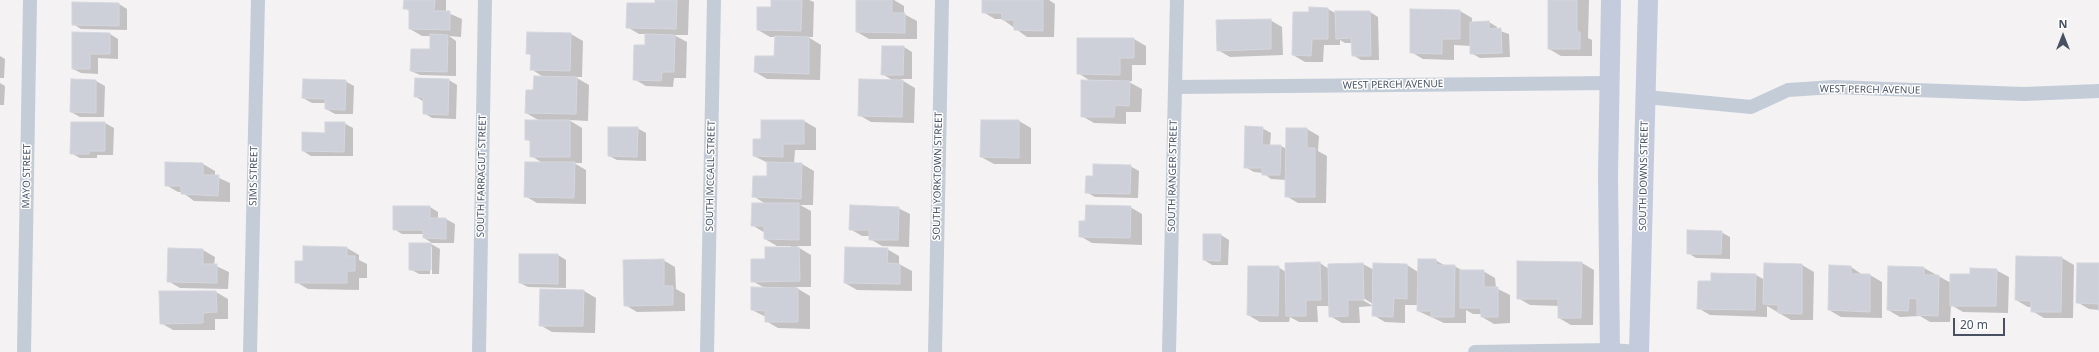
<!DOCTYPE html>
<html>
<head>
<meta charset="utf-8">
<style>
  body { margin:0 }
  #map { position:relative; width:2099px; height:352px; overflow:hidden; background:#f4f2f2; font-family:"Noto Sans",sans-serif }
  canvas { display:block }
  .north { position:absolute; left:2043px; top:16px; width:40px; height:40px; -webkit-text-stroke:3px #fff; paint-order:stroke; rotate:0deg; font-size:11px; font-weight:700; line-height:16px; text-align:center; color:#475162 }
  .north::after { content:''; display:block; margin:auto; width:14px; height:18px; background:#475162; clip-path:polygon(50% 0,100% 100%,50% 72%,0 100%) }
  .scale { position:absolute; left:1953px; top:318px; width:52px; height:18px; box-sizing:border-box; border:2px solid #475162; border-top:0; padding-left:5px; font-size:12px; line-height:14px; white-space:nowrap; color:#475162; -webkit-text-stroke:3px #fff; paint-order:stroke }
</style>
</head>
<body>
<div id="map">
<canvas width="2099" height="352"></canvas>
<div class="north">N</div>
<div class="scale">20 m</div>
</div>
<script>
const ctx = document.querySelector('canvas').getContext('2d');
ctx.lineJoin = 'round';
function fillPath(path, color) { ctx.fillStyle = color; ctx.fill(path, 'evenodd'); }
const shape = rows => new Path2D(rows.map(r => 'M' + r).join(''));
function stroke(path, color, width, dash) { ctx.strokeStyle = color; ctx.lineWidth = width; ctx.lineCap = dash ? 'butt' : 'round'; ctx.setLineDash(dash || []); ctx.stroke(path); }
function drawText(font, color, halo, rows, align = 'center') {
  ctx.font = font + ' "Noto Sans",sans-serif'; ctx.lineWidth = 3; ctx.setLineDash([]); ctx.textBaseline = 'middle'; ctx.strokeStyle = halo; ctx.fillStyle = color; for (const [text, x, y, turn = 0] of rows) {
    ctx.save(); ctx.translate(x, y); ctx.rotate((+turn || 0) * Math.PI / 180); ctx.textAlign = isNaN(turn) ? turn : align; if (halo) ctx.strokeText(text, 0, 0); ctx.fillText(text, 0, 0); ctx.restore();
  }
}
fillPath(shape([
  [405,0,446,0,446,12,462,19,461,37,449,36,456,41,456,76,420,75,411,71,430,50,431,36,422,36,410,29,410,11,404,8],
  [656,0,689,0,688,35,674,35,687,42,686,78,674,78,673,87,646,86,634,79,646,47,646,34,639,34,627,27,656,4],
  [772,0,809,0,814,2,813,37,808,37,821,45,820,80,767,79,755,72,775,57,776,37,770,37,758,30,772,8],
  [857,0,894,0,904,6,904,14,917,21,917,39,869,39,857,32],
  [983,0,1049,0,1055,4,1054,37,1027,37,1002,19,995,19,983,12],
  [1549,0,1589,0,1588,38,1592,40,1592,56,1561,56,1549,49],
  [119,4,127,9,127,30,81,29,73,24],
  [1310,8,1328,9,1337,14,1370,12,1378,17,1379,60,1361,60,1353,55,1353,43,1345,43,1340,40,1340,45,1324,45,1323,62,1305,62,1293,55,1310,13],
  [1460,11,1472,18,1472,23,1489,22,1497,27,1497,30,1509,34,1510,57,1480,58,1471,53,1471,46,1454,45,1454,60,1423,59,1411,52],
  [1270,20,1282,27,1283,55,1230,57,1218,50],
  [528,33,571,34,583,41,582,77,575,77,589,85,588,121,569,120,582,128,582,163,574,163,586,170,586,204,537,203,525,196,543,163,531,156,531,142,526,139,540,121,526,113,534,91,545,78,531,69,532,56,527,53],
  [110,34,118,39,118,59,98,58,98,74,81,73,73,69],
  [1134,39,1146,46,1146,65,1132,65,1132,81,1127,81,1142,89,1141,112,1126,112,1126,124,1094,123,1082,116,1092,82,1078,73],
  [904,47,912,52,912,79,900,79,915,88,914,123,871,122,859,115,894,81,882,74],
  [0,56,5,59,4,78,0,78],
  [72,80,96,81,105,86,104,117,80,117,71,112],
  [449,80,457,85,456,119,432,118,424,113,424,102,415,96],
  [345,81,354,86,353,114,335,114,326,109,326,103,312,103,303,98],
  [0,83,5,86,4,105,0,105],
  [804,121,816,128,816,150,795,150,794,164,802,164,814,171,813,205,800,205,811,211,811,246,796,246,811,255,811,287,795,287,810,296,810,329,778,328,766,321,766,317,752,310,765,288,752,281,766,260,791,248,791,246,777,246,765,239,765,233,752,225,766,204,753,196,768,177,768,163,754,156,762,140],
  [982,121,1019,121,1031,128,1031,164,994,164,981,157],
  [72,123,105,123,114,128,113,155,97,155,97,158,80,158,71,153],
  [344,123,353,128,353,156,311,156,303,151,326,134],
  [637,128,646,133,646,161,617,160,609,156],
  [1262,128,1271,133,1270,146,1281,146,1287,149,1307,129,1319,136,1318,151,1327,156,1326,203,1298,203,1286,196,1286,180,1271,179,1263,173,1254,172,1245,167],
  [203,164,215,171,215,176,230,183,230,202,194,201,182,192,178,192,166,185],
  [1130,166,1139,171,1138,198,1095,197,1086,192,1094,177],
  [430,207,438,212,438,219,446,219,455,224,454,243,432,243,424,238,424,234,402,234,394,229],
  [1130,207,1142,214,1142,245,1092,243,1080,236,1086,222],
  [898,208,910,214,909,247,882,246,870,239,870,236,862,236,850,229],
  [1721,232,1730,237,1730,259,1696,258,1688,253],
  [1221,235,1229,240,1228,265,1212,265,1204,260],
  [410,244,431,244,440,249,439,274,432,274,432,247,430,247,430,274,419,274,410,269],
  [347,248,359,255,359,260,367,264,367,278,359,278,359,290,308,289,296,282],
  [887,249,899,256,899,264,912,271,912,291,857,290,845,283],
  [203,250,215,257,214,265,229,272,228,289,180,288,168,281],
  [558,255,566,260,566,288,528,287,520,283],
  [2062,258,2074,265,2073,318,2044,318,2032,311,2032,307,2028,307,2016,300],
  [663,260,675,267,676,289,685,294,685,311,637,312,625,305],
  [1435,260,1446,266,1454,266,1464,271,1483,271,1495,278,1496,288,1510,295,1510,323,1494,324,1482,317,1482,314,1473,314,1466,310,1466,323,1444,323,1418,311,1418,305,1405,305,1405,323,1385,322,1373,315,1373,306,1359,307,1360,323,1342,323,1330,316,1330,306,1317,306,1318,322,1299,322,1290,317,1289,322,1260,322,1248,315,1278,267,1286,272,1320,263,1329,269,1363,264,1374,270,1407,265,1418,272],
  [1360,296,1373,304,1373,306,1359,298],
  [1582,263,1594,270,1593,325,1571,325,1559,318,1559,306,1530,305,1518,298],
  [1765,264,1802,265,1814,272,1813,320,1791,320,1767,306,1767,317,1710,315,1698,308,1712,282,1756,275,1765,280],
  [2099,264,2099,310,2089,309,2077,302],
  [1830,266,1851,267,1863,275,1870,275,1882,282,1882,318,1841,317,1829,310],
  [1924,268,1951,283,1971,276,1996,270,2009,277,2008,313,1963,312,1951,305,1950,322,1930,322,1920,316,1900,317,1888,310],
  [584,291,596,298,595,333,552,332,540,325],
  [216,292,228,299,228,319,215,319,215,330,173,330,161,323]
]), '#0003');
const building = shape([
  [404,0,435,0,434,11,450,11,450,30,409,29,409,9,403,9,404,0],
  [655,0,677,0,676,29,626,28,627,3,655,3,655,0],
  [771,0,802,0,801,31,757,30,757,7,771,7,771,0],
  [856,0,892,0,892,13,905,13,905,33,856,32,856,0],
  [982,0,1043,0,1043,31,1014,30,1014,20,1002,20,1002,13,982,13,982,0],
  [1548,0,1577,0,1577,32,1580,32,1580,49,1548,49,1548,0],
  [72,2,119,3,119,26,72,25,72,2],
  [1309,7,1328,8,1328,39,1312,39,1311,56,1292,55,1293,12,1309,12,1309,7],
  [1410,9,1460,10,1460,39,1442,39,1442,54,1410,53,1410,9],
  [1335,11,1370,11,1371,56,1352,56,1351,38,1336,39,1335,11],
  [1271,19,1271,49,1217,51,1216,20,1271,19],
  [1489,21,1489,29,1501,28,1502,53,1470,54,1470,22,1489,21],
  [72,32,110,33,110,54,90,54,90,69,72,69,72,32],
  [527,32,571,33,570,71,530,70,531,54,526,54,527,32],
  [430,34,448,35,447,72,410,71,411,49,430,49,430,34],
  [645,34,675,35,674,72,662,72,661,81,633,80,634,45,645,45,645,34],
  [775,36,809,37,809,74,754,72,755,56,774,56,775,36],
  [1077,38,1134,38,1134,58,1120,58,1120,75,1077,74,1077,38],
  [882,46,904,46,903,75,881,75,882,46],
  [534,76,577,77,576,114,525,113,526,90,533,90,534,76],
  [415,78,449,79,448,115,423,114,423,97,414,97,415,78],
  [71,79,96,80,96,113,70,112,71,79],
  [303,79,346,80,345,110,325,109,325,99,302,98,303,79],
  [859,79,903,80,902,117,858,116,859,79],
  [1081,80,1130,81,1129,106,1115,105,1114,117,1081,117,1081,80],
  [525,120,570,120,570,157,530,157,530,140,525,140,525,120],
  [761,120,804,120,804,144,783,144,783,157,753,156,753,139,761,139,761,120],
  [981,120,1019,120,1019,158,980,157,981,120],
  [71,122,105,122,105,151,89,151,89,154,70,154,71,122],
  [325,122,345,122,344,152,302,151,302,132,325,133,325,122],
  [1245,126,1263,127,1262,145,1281,145,1280,175,1262,175,1262,168,1244,168,1245,126],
  [608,127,638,127,637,157,608,156,608,127],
  [1286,128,1307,128,1307,148,1315,148,1315,197,1285,197,1286,128],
  [165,162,203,163,203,175,219,175,218,196,181,194,181,186,165,186,165,162],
  [525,162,575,162,574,198,524,197,525,162],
  [767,162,802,163,801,199,752,197,753,176,767,176,767,162],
  [1093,164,1131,165,1130,194,1085,193,1086,176,1093,176,1093,164],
  [752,203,799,203,799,240,764,239,764,226,751,226,752,203],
  [850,205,899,207,898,240,869,240,869,230,849,230,850,205],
  [1086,205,1131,206,1130,238,1079,237,1079,221,1085,221,1086,205],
  [393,206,430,206,430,218,446,218,446,239,423,238,423,230,393,230,393,206],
  [1687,230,1722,231,1721,254,1687,254,1687,230],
  [1203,234,1221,234,1220,261,1203,260,1203,234],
  [409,243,431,243,431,270,409,270,409,243],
  [303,246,347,247,347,256,355,256,355,271,347,271,347,283,295,283,295,261,303,261,303,246],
  [765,247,799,247,800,281,751,282,751,259,765,259,765,247],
  [845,247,888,248,887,263,900,264,900,284,844,283,845,247],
  [168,248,203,249,203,264,217,264,217,283,167,282,168,248],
  [519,254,558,254,558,284,519,283,519,254],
  [2016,256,2062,257,2061,312,2031,312,2031,301,2015,300,2016,256],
  [664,259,664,286,673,286,673,305,624,306,623,260,664,259],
  [1418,259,1436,259,1436,265,1455,265,1454,317,1431,317,1431,311,1417,311,1418,259],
  [1517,261,1582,262,1581,318,1558,318,1558,299,1517,299,1517,261],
  [1320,262,1321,300,1306,300,1306,316,1286,316,1285,263,1320,262],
  [1363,263,1364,300,1348,300,1348,316,1329,317,1328,264,1363,263],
  [1373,263,1407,264,1407,299,1394,298,1393,317,1372,316,1373,263],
  [1764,263,1802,264,1802,314,1778,313,1778,305,1763,304,1764,263],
  [2077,263,2099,263,2099,311,2099,304,2076,303,2077,263],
  [1829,265,1851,266,1851,274,1870,274,1870,312,1828,310,1829,265],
  [1248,266,1279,266,1278,316,1247,315,1248,266],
  [1888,266,1924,267,1924,275,1939,275,1938,316,1917,315,1917,299,1909,298,1908,311,1887,310,1888,266],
  [1970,268,1997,269,1996,306,1950,306,1950,274,1970,274,1970,268],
  [1460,270,1484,270,1484,287,1498,287,1498,317,1481,317,1481,308,1460,308,1460,270],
  [1711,273,1756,274,1755,310,1697,309,1698,281,1711,281,1711,273],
  [751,287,798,288,798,322,765,322,765,311,751,310,751,287],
  [540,289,584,290,583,326,539,326,540,289],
  [159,291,216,291,217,312,203,313,203,323,160,324,159,291]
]);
fillPath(building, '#cdd0d8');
stroke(building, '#d5d6de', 1);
stroke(shape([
  [1176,87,1611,83],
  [1646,97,1751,107,1788,90,1834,87,2024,94,2099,91],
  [24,352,30,0],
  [250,352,258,0],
  [479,352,485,0],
  [707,352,714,0],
  [935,352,942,0],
  [1169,352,1177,0],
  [1475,352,1610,350,1639,352]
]), '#c4ccd8', 14);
stroke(shape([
  [1610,352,1608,176,1611,0],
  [1639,352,1648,0]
]), '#c3cbdc', 20);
drawText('10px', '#475162', '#fff', [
  ["WEST PERCH AVENUE",1393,85,-1],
  ["WEST PERCH AVENUE",1870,90,1],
  ["MAYO STREET",27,176,-89],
  ["SIMS STREET",254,176,-89],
  ["SOUTH FARRAGUT STREET",482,176,-89],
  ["SOUTH MCCALL STREET",711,176,-89],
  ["SOUTH YORKTOWN STREET",938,176,-89],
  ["SOUTH RANGER STREET",1173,176,-89],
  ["SOUTH DOWNS STREET",1644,176,-89]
]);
</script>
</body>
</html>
